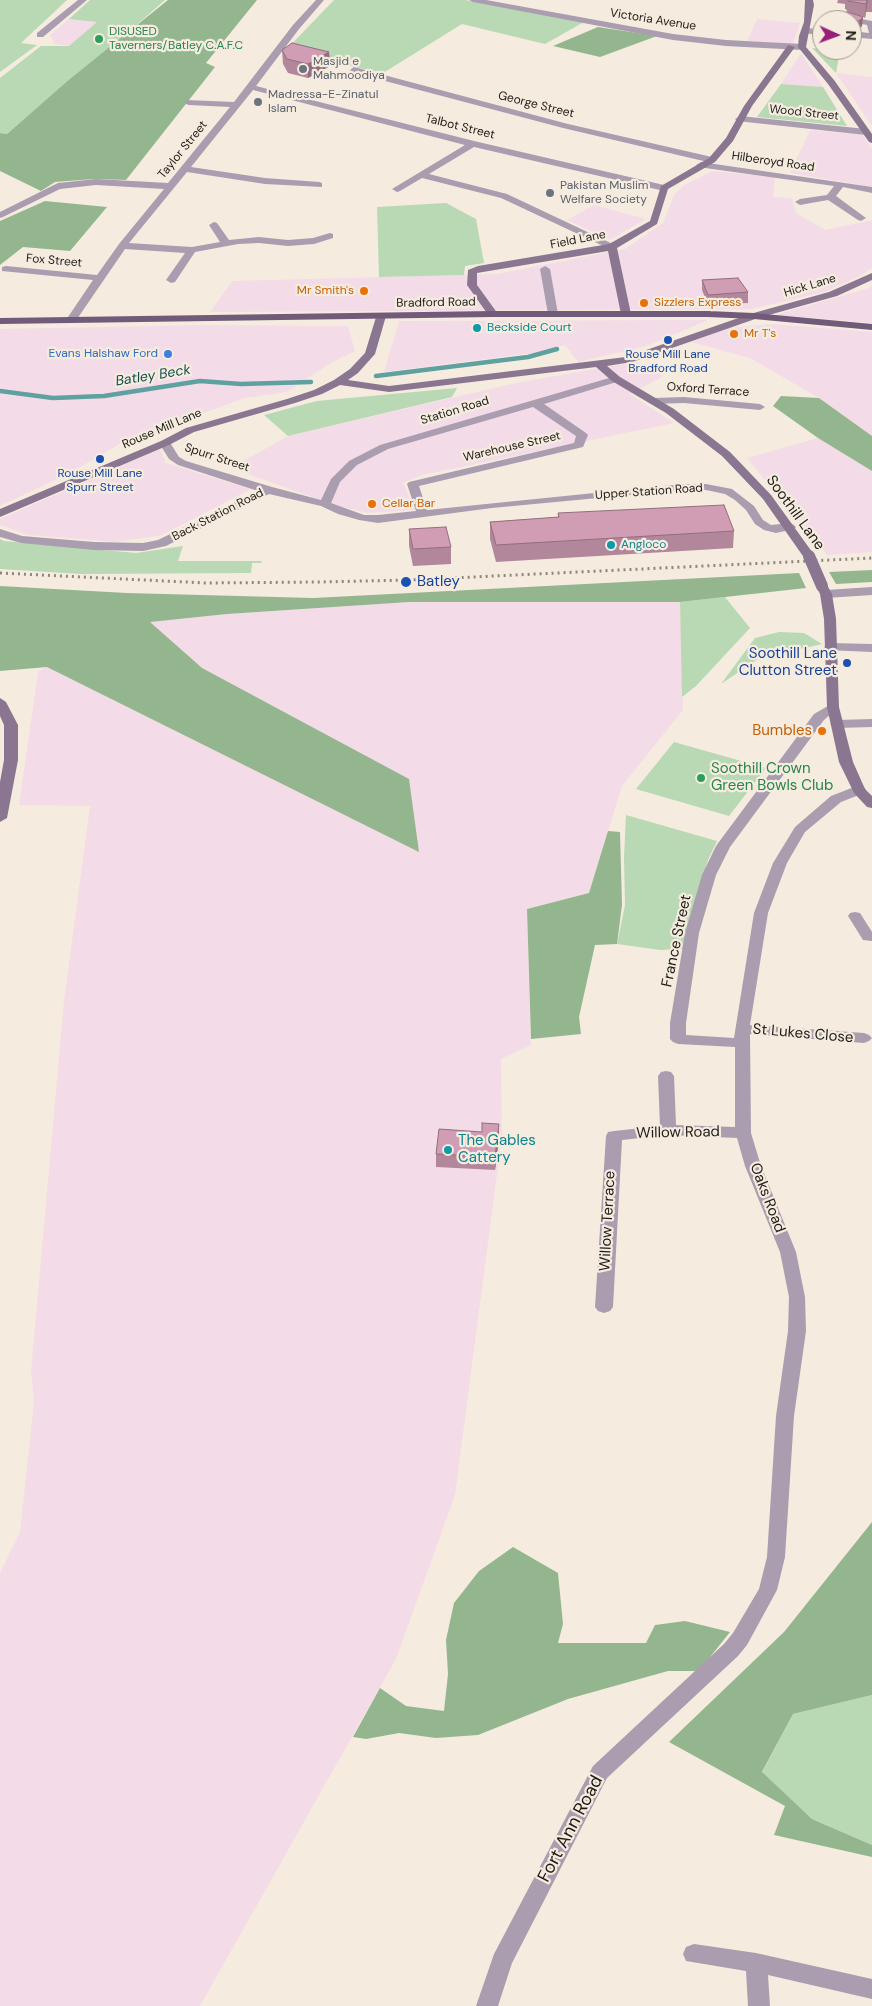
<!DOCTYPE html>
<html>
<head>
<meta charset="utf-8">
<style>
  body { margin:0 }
  #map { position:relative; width:872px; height:2006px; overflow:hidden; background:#f5ecdf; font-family:"DM Sans",sans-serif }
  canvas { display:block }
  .north { position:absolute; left:812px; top:10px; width:50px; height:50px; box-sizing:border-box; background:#f5ecdf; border:1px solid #9f998f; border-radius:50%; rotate:92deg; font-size:14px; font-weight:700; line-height:20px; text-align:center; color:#1f1c17 }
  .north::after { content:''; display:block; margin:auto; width:18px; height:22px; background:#981f79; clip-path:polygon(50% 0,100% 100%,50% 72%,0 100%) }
</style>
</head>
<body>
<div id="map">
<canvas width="872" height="2006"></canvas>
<div class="north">N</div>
</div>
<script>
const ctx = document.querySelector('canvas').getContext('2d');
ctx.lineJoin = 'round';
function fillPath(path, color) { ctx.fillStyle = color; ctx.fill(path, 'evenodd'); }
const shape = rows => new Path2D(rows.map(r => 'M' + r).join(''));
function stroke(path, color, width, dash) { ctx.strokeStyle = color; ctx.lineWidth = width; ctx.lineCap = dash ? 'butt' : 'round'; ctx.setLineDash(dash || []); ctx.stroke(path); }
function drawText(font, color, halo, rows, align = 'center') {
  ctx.font = font + ' "DM Sans",sans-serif'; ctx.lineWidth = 4.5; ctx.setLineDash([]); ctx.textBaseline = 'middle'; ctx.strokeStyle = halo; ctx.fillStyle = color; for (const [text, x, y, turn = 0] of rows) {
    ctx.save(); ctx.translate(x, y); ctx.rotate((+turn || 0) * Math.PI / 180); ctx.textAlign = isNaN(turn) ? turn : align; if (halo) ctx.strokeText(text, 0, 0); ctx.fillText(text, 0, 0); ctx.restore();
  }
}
fillPath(shape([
  [69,19,98,22,69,46,55,44,50,35],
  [757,19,800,23,793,44,747,41],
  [801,53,823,87,781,84],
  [836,73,872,77,872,126],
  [810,130,862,134,872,149,872,187,790,173],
  [713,171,775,177,773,197,792,198,796,213,825,230,872,220,872,268,860,276,824,292,752,309,210,312,232,281,496,274,625,249,663,223,674,195,684,185],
  [594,205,605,208,646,219,610,240,567,220],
  [872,285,872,323,775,315,869,288],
  [708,320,647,346,578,362,565,345,533,353,384,372,399,321],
  [772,324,872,332,872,436,819,398,750,358,691,342,727,328],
  [205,325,348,326,355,351,329,364,287,392,245,398,123,442,70,473,0,506,0,329],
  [636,362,664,376,630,394,674,423,422,475,403,483,415,510,368,513,338,506,231,468,288,436,520,382],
  [818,438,872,471,872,552,827,555,747,458],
  [160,449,166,463,251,489,162,535,117,542,28,535,0,525,0,519],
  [409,602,680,602,683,710,622,786,589,893,527,909,531,1045,501,1059,502,1136,455,1495,396,1659,200,2006,0,2006,0,1573,20,1532,34,1402,31,1371,64,1001,90,806,19,805,38,672,115,625,227,614]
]), '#f3dce7');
fillPath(shape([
  [0,0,67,0,21,43,37,45,0,72],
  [90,0,165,0,108,50,65,83,7,134,0,133,0,78,41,46,69,46,97,22,69,19],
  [334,0,465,0,584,22,545,44,462,24,383,73,284,52],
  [812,48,840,50,836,73],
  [781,84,823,87,847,126,757,117],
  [446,203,476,219,484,263,465,266,464,275,379,277,377,207],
  [457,388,452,397,288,436,264,415,317,401],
  [0,539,4,541,136,553,183,546,178,561,262,561,261,563,252,563,251,573,81,574,0,569],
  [725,597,750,628,696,686,682,697,680,602],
  [779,632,804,633,822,644,758,659,721,684,755,638],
  [674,742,766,768,729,816,636,789],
  [626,815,717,841,708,860,686,930,683,949,660,950,617,944,625,905,624,858],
  [872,1695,872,1845,812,1819,762,1773,793,1714]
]), '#b9d8b4');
fillPath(shape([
  [168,0,257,0,206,63,215,67,126,180,94,179,55,182,41,191,0,171,0,133,7,134,65,83],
  [598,27,657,36,600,57,553,46],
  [45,201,107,207,70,251,23,247,0,265,0,221],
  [781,396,819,398,872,436,872,471,818,438,773,406],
  [872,570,872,582,836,584,829,572],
  [799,573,806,588,680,602,409,602,227,614,150,622,202,668,409,779,419,852,47,667,0,671,0,586,127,593,313,598],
  [608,831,620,832,622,905,617,944,595,945,579,1017,581,1034,531,1039,527,909,589,893],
  [872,1522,872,1695,793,1714,762,1772,812,1819,872,1845,872,1857,774,1835,785,1806,669,1742,784,1632],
  [513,1547,558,1573,563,1624,558,1643,646,1643,655,1625,685,1621,730,1632,699,1671,668,1671,568,1699,478,1735,436,1738,399,1733,366,1739,353,1737,380,1688,406,1706,444,1711,448,1674,446,1640,454,1603,479,1571]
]), '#94b68e');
stroke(shape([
  [376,376,528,357,557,349],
  [0,391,53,398,104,396,200,381,241,384,311,382]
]), '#5fa0a1', 4.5);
fillPath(shape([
  [78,0,87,0,43,37,37,37,37,33,78,0],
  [316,0,324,0,299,29,256,86,474,141,664,185,669,188,664,191,474,147,429,174,507,194,615,245,615,249,612,250,501,198,422,178,400,191,397,192,392,189,465,145,253,90,191,167,265,178,319,182,322,183,322,187,265,184,187,172,129,243,192,247,220,242,209,225,214,222,217,223,229,240,259,237,288,240,313,238,330,233,333,234,333,238,314,244,288,246,259,243,238,244,195,252,175,282,171,283,166,280,185,253,125,249,75,322,71,323,66,320,93,280,2,271,2,267,6,266,97,275,119,244,164,189,96,185,60,189,3,217,0,218,0,212,58,183,96,179,168,183,230,107,189,105,186,104,186,100,234,102,293,25,316,0],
  [469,0,486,0,673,34,726,40,802,44,806,47,802,50,726,46,673,40,473,2,469,0],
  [846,16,872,21,872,39,852,37,852,31,869,33,867,25,852,22,852,20,843,20,843,17,846,16],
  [805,28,822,29,822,35,802,33,801,31,805,28],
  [354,67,568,124,712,157,717,160,712,163,563,128,351,72,350,70,354,67],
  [740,116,866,129,871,132,866,135,737,121,735,119,740,116],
  [701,162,872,187,872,193,843,187,836,196,866,218,861,221,858,220,828,200,800,205,795,202,800,199,827,195,834,186,698,167,696,165,701,162],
  [545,266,550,269,558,314,553,317,548,314,540,269,545,266],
  [616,376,621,379,620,381,544,404,586,433,588,435,583,447,419,486,427,510,683,484,706,484,732,489,754,506,763,520,771,525,790,523,794,525,796,527,794,529,776,533,764,530,755,524,746,510,735,500,725,494,706,490,683,490,492,508,378,523,359,520,338,514,321,506,269,494,166,546,143,551,94,550,21,543,0,537,0,529,22,536,94,542,143,543,158,540,258,491,178,465,169,459,159,443,161,441,169,441,179,457,186,461,272,487,321,500,331,479,349,461,380,445,616,376],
  [533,407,576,436,574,443,409,482,407,484,416,511,378,515,364,515,331,503,340,482,357,465,388,449,533,407],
  [684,397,760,404,765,407,760,410,684,403,654,404,649,401,654,398,684,397],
  [872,587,872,595,826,598,820,594,826,590,872,587],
  [830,643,872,644,872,652,826,650,824,647,830,643],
  [833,703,839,707,824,720,730,847,716,875,699,933,686,1023,686,1035,734,1038,754,913,773,863,795,827,831,796,854,787,864,787,866,790,864,793,841,802,805,832,787,863,768,913,750,1025,864,1033,869,1035,872,1038,869,1041,864,1043,750,1034,751,1133,761,1166,796,1252,805,1297,806,1331,794,1416,785,1557,777,1590,747,1645,738,1656,607,1778,512,1963,498,2006,476,2006,494,1954,593,1766,724,1644,733,1633,759,1589,767,1557,776,1416,788,1331,789,1297,780,1252,745,1166,737,1138,668,1135,622,1140,613,1307,610,1311,604,1313,598,1311,595,1307,606,1136,608,1132,614,1131,660,1126,658,1076,661,1072,666,1071,671,1072,674,1076,676,1125,735,1127,735,1047,678,1044,673,1042,670,1039,670,1023,685,933,702,875,716,846,814,714,833,703],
  [872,719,872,727,837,728,830,724,837,720,872,719],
  [855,912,860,913,872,932,872,941,863,940,848,916,850,913,855,912],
  [694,1944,756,1953,872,1979,872,1999,768,1975,770,2006,748,2006,746,1971,686,1961,683,1954,686,1947,694,1944]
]), '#aa9daf');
fillPath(shape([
  [805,0,813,0,814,5,806,47,834,80,872,134,872,143,869,142,828,84,798,47,799,36,804,22,805,0],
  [788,45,795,47,752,106,733,141,715,162,668,189,657,224,617,248,631,314,630,316,622,316,621,314,608,251,477,273,477,285,498,314,497,316,489,316,467,285,468,270,478,266,609,244,650,221,661,186,709,158,726,138,744,106,788,45],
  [872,273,872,280,837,296,758,318,632,362,607,366,620,377,674,409,730,452,771,495,815,556,813,559,805,559,763,499,722,456,666,413,612,381,596,367,389,392,340,385,322,394,295,403,194,432,169,445,0,517,0,509,161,441,186,428,287,399,314,390,334,380,350,369,365,353,377,314,385,314,386,316,375,354,358,373,348,380,389,386,626,357,750,314,829,292,872,273],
  [822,582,826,583,832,594,836,619,839,707,853,762,865,789,872,796,872,808,867,807,854,793,839,762,827,707,824,619,820,594,816,586,822,582],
  [0,698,6,702,18,725,18,760,7,818,0,822,0,782,4,760,4,725,0,716,0,698]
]), '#8a7690');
fillPath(shape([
  [493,311,708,311,754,313,872,324,872,330,754,319,708,317,493,317,0,324,0,318,493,311]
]), '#725b7a');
stroke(shape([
  [0,573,206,583,320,582,410,580,872,558]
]), '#8d877e', 3, [2, 4]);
stroke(shape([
  [809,556,822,586]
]), '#8a7690', 12);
fillPath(shape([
  [838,0,872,0,872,12,866,12,865,18,863,17,862,26,858,30,852,30,852,20,844,20,845,13,846,13,847,10,845,9,845,4,837,3],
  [282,50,329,52,330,66,308,78,288,73,283,64],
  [702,280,748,292,748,303,708,305,702,290],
  [558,513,734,531,733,548,496,562,490,539,490,522,558,517],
  [409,529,451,547,451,564,413,566,409,546],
  [499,1137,495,1170,436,1167,436,1154]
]), '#b3879b');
fillPath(shape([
  [868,0,865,18,866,4],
  [863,17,862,26,858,30,859,21],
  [329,52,330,66,308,78,308,64],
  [499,1124,499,1137,495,1170,495,1157]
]), '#926e7e');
const building = shape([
  [848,0,867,0,866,4,848,1,848,0],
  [845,13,851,13,863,17,859,21,845,20,846,15,845,13],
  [292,43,329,52,308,64,287,59,282,50,292,43],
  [738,278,748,292,708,295,702,280,738,278],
  [724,505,734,531,496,545,490,522,559,517,558,513,724,505],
  [446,527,451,547,413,549,409,529,446,527],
  [482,1123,499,1124,495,1157,436,1154,439,1129,482,1132,482,1123]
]);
fillPath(building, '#d09db4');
stroke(building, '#926e7e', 1);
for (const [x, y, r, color] of [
  [99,39,5,"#2e9e5b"],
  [303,69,5,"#6b7280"],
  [258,102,5,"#6b7280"],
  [550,193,5,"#6b7280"],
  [364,291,5,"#e8710a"],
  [644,303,5,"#e8710a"],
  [477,328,5,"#0f9aa8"],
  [734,334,5,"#e8710a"],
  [668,340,5,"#1a4fb4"],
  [168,354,5,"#3f7fe0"],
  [100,459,5,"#1a4fb4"],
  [372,504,5,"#e8710a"],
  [611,545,5,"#0f9aa8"],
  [406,582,6,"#1a4fb4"],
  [847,663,5,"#1a4fb4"],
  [822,731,5,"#e8710a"],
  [701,778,5,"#2e9e5b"],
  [448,1150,5,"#0f9aa8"]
]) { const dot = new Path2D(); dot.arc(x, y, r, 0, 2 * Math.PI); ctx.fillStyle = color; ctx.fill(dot); stroke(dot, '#f5ecdf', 2); }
drawText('12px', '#1f1c17', '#f5ecdf', [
  ["Victoria Avenue",653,20,9],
  ["George Street",536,105,14],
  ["Wood Street",804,113,6],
  ["Talbot Street",460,127,14],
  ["Taylor Street",183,150,-51],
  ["Hilberoyd Road",773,162,8],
  ["Field Lane",578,240,-11],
  ["Fox Street",54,261,5],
  ["Hick Lane",810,286,-17],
  ["Bradford Road",436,303,-1],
  ["Oxford Terrace",708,390,4],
  ["Station Road",455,411,-17],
  ["Rouse Mill Lane",162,429,-23],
  ["Warehouse Street",512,447,-13],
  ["Spurr Street",217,458,18],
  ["Upper Station Road",649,492,-4],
  ["Back Station Road",218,515,-27]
]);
drawText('12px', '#27864d', '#f5ecdf', [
  ["DISUSED",109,32],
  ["Taverners/Batley C.A.F.C",109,46]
], 'left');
drawText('12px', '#5b616d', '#f5ecdf', [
  ["Masjid e",313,62],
  ["Mahmoodiya",313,76],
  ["Madressa-E-Zinatul",268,95],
  ["Islam",268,109],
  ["Pakistan Muslim",560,186],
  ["Welfare Society",560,200]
], 'left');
drawText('12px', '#c56008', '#f5ecdf', [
  ["Mr Smith's",354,291,"right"],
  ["Sizzlers Express",654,303],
  ["Mr T's",744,334],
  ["Cellar Bar",382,504]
], 'left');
drawText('12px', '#0d838f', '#f5ecdf', [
  ["Beckside Court",487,328],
  ["Angloco",621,545]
], 'left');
drawText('12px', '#366cbe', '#f5ecdf', [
  ["Evans Halshaw Ford",158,354]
], 'right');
drawText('12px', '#164399', '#f5ecdf', [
  ["Rouse Mill Lane",668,355],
  ["Bradford Road",668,369],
  ["Rouse Mill Lane",100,474],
  ["Spurr Street",100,488]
]);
drawText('italic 14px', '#114d4e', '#f5ecdf', [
  ["Batley Beck",153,376,-9]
]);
drawText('15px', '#1f1c17', '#f5ecdf', [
  ["Soothill Lane",795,513,54],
  ["France Street",677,941,-78],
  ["St Lukes Close",803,1034,5],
  ["Willow Road",678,1133,-1],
  ["Oaks Road",767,1198,69],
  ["Willow Terrace",608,1221,-87]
]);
drawText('15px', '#164399', '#f5ecdf', [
  ["Batley",417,582],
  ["Soothill Lane",837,654,"right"],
  ["Clutton Street",837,671,"right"]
], 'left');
drawText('15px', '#c56008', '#f5ecdf', [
  ["Bumbles",812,731]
], 'right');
drawText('15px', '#27864d', '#f5ecdf', [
  ["Soothill Crown",711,769],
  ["Green Bowls Club",711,786]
], 'left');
drawText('15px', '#0d838f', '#f5ecdf', [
  ["The Gables",458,1141],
  ["Cattery",458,1158]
], 'left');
drawText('18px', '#1f1c17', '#f5ecdf', [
  ["Fort Ann Road",571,1829,-62]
]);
</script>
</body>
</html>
